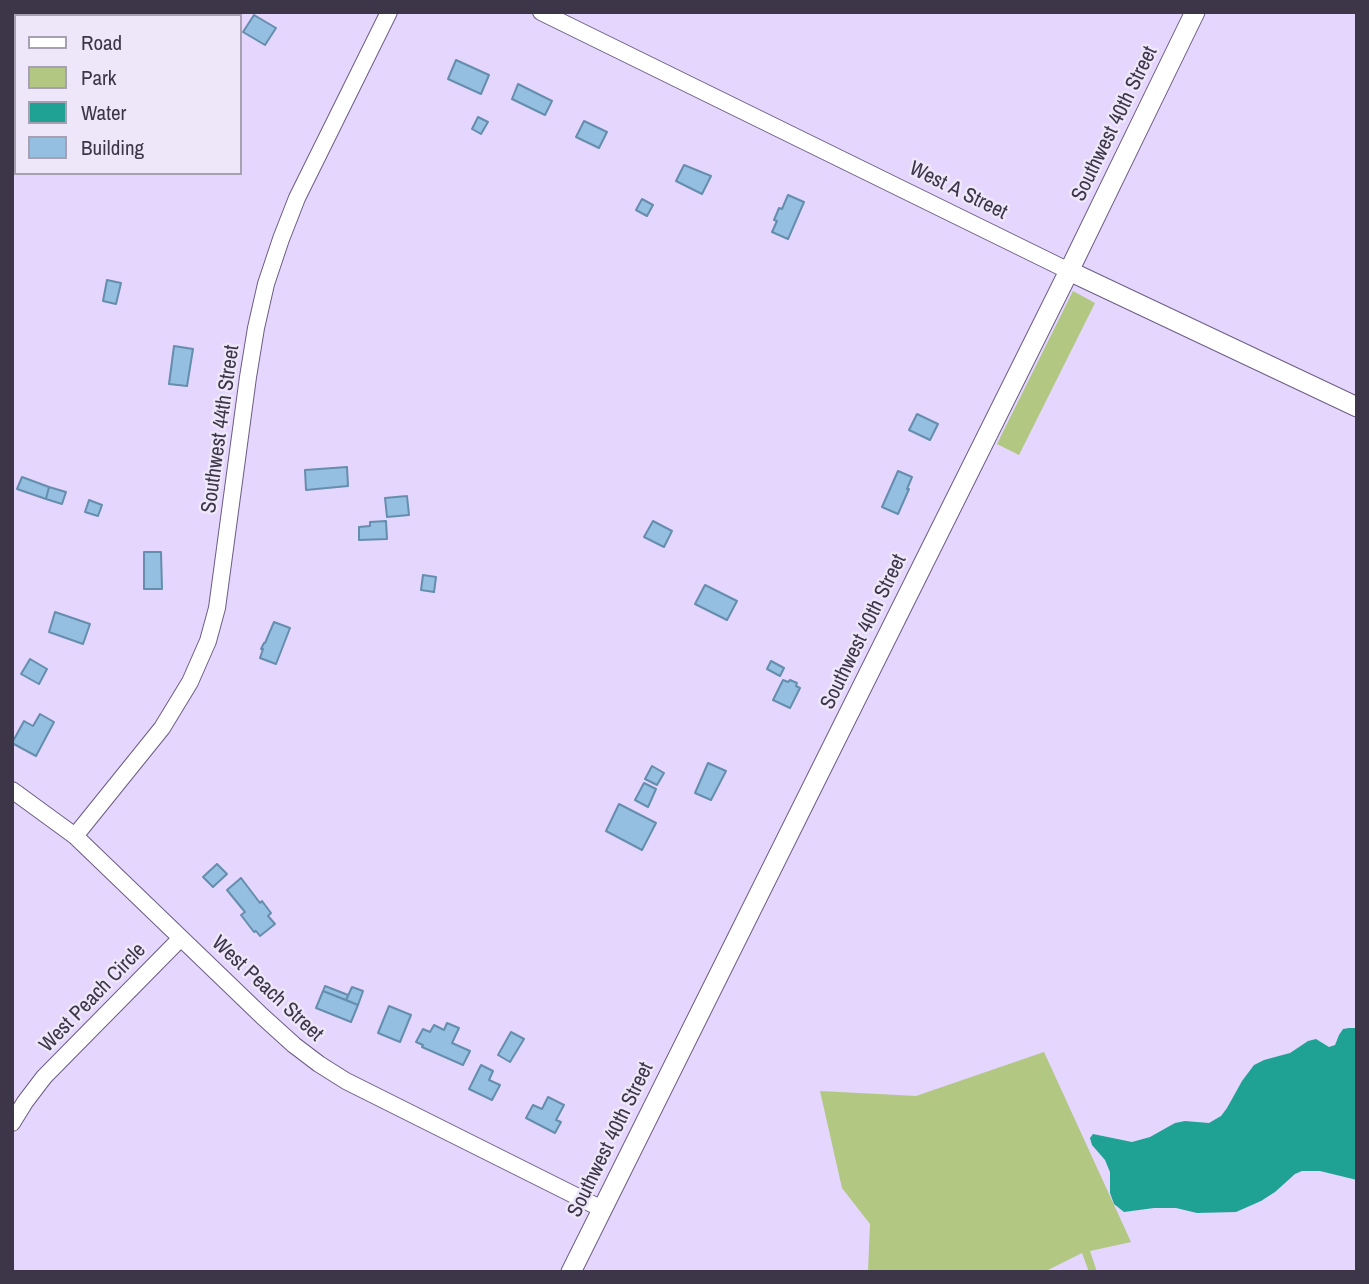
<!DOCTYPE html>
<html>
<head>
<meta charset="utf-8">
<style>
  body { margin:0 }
  #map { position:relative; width:1369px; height:1284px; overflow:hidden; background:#e4d6fc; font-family:"Archivo Narrow",sans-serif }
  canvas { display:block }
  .frame { position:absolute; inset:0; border:14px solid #3d3648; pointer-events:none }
  .legend { position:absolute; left:14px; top:14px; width:228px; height:161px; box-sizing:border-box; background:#eee7fa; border:2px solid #a7a0b3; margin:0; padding:9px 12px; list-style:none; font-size:21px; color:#3d3648 }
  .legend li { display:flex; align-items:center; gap:14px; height:35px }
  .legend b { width:35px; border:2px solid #a7a0b3 }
</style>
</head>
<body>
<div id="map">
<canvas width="1369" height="1284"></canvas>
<div class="frame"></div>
<ul class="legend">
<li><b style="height:9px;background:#fff"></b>Road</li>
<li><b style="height:19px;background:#b1c782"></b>Park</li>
<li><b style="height:19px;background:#1fa293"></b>Water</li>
<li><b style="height:19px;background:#95bfe1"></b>Building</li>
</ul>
</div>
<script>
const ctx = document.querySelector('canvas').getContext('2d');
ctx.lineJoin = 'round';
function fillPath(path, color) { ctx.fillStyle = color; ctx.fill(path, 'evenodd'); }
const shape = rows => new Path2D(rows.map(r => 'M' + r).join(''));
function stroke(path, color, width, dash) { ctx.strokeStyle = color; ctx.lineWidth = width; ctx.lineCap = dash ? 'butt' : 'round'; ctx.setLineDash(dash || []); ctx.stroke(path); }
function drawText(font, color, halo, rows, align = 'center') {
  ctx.font = font + ' "Archivo Narrow",sans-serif'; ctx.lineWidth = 5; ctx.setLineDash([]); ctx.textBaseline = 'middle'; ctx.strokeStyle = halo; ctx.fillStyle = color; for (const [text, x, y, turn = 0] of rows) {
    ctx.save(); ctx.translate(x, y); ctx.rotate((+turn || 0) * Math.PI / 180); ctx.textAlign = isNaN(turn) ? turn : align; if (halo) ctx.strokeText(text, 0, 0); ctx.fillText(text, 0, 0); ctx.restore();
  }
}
fillPath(shape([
  [1073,291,1095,303,1019,455,997,444],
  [1044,1052,1131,1242,1090,1251,1097,1272,1089,1272,1082,1253,1044,1272,868,1272,870,1224,842,1188,820,1091,916,1096]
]), '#b1c782');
fillPath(shape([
  [1349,1028,1357,1028,1357,1180,1320,1171,1302,1171,1295,1174,1275,1192,1261,1201,1236,1212,1197,1213,1176,1208,1154,1208,1124,1212,1114,1204,1110,1193,1110,1172,1105,1160,1092,1145,1090,1138,1093,1134,1132,1142,1150,1137,1175,1123,1185,1121,1209,1123,1221,1116,1227,1108,1242,1081,1254,1065,1264,1060,1290,1053,1308,1041,1316,1039,1329,1047,1335,1045,1339,1035,1343,1029]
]), '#1fa293');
const building = shape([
  [254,15,276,28,265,45,243,32,254,15],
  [456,60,489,75,481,94,448,79,456,60],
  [518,84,552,101,545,115,512,99,518,84],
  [478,117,488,122,481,134,472,129,478,117],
  [584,121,607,132,599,148,576,137,584,121],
  [684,165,711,176,702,194,676,181,684,165],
  [788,195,804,202,788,239,772,232,777,221,774,220,779,208,782,209,788,195],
  [642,199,653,205,647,216,636,210,642,199],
  [107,280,121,283,116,304,103,301,107,280],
  [174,346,193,349,187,386,169,384,174,346],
  [917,414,938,424,930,440,909,430,917,414],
  [347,467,348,486,306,490,305,470,347,467],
  [898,471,912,477,907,489,909,489,898,514,882,507,898,471],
  [22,477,49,487,46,499,17,489,22,477],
  [49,487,66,492,62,504,46,499,49,487],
  [407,496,409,515,387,517,385,498,407,496],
  [89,500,102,505,98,516,85,512,89,500],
  [386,521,387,539,359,540,359,527,370,526,370,522,386,521],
  [653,521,672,531,664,547,644,537,653,521],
  [144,552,161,552,162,589,144,589,144,552],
  [423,575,436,577,434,592,421,590,423,575],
  [705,585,737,601,727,620,695,604,705,585],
  [55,612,90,624,83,644,49,632,55,612],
  [274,622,290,628,276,664,260,658,263,649,261,649,264,643,265,643,274,622],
  [30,659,47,669,39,684,21,674,30,659],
  [771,661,784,668,780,676,767,669,771,661],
  [783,680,788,682,790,680,797,683,796,686,800,688,790,708,773,700,783,680],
  [40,714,54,722,36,756,12,743,24,721,33,726,40,714],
  [708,763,726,771,711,800,695,793,708,763],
  [652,766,664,773,657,785,645,779,652,766],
  [644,783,656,789,648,807,635,800,644,783],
  [619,804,656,823,642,850,606,831,619,804],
  [217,864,227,874,213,887,203,877,217,864],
  [241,878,260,903,262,901,271,913,268,916,275,924,260,936,256,931,254,932,241,915,245,912,227,890,241,878],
  [325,986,348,995,346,1000,323,991,325,986],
  [352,987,363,991,358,1005,346,1000,352,987],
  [323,991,358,1005,351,1022,316,1008,323,991],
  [389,1006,411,1015,400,1042,378,1033,389,1006],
  [447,1023,459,1028,452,1043,470,1051,463,1065,422,1047,423,1045,416,1042,423,1029,430,1032,434,1025,444,1030,447,1023],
  [511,1032,524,1039,510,1062,498,1055,511,1032],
  [481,1065,493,1071,489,1080,500,1085,492,1100,469,1089,481,1065],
  [548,1097,564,1105,556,1120,561,1122,555,1133,526,1118,533,1105,542,1109,548,1097]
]);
fillPath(building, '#95bfe1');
stroke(building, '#658dad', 2);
const minor = shape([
  [541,12,1069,271],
  [12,790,75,836,262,1016,294,1045,319,1064,346,1081,602,1209],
  [75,836,162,728,190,682,208,641,217,608,248,377,256,328,266,284,281,239,297,198,389,12],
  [12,1123,25,1102,44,1077,181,938]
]);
const major = shape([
  [1069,271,1357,407],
  [571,1272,1069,271,1195,12]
]);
stroke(minor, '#6d5d85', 18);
stroke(major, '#6d5d85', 21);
stroke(minor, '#fff', 16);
stroke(major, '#fff', 19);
drawText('21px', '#3d3648', '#eee7fa', [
  ["Southwest 40th Street",1115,124,-64],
  ["West A Street",958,191,26],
  ["Southwest 44th Street",221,429,-82],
  ["Southwest 40th Street",864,632,-64],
  ["West Peach Street",267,989,43],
  ["West Peach Circle",93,998,-46],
  ["Southwest 40th Street",611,1140,-64]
]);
</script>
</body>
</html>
